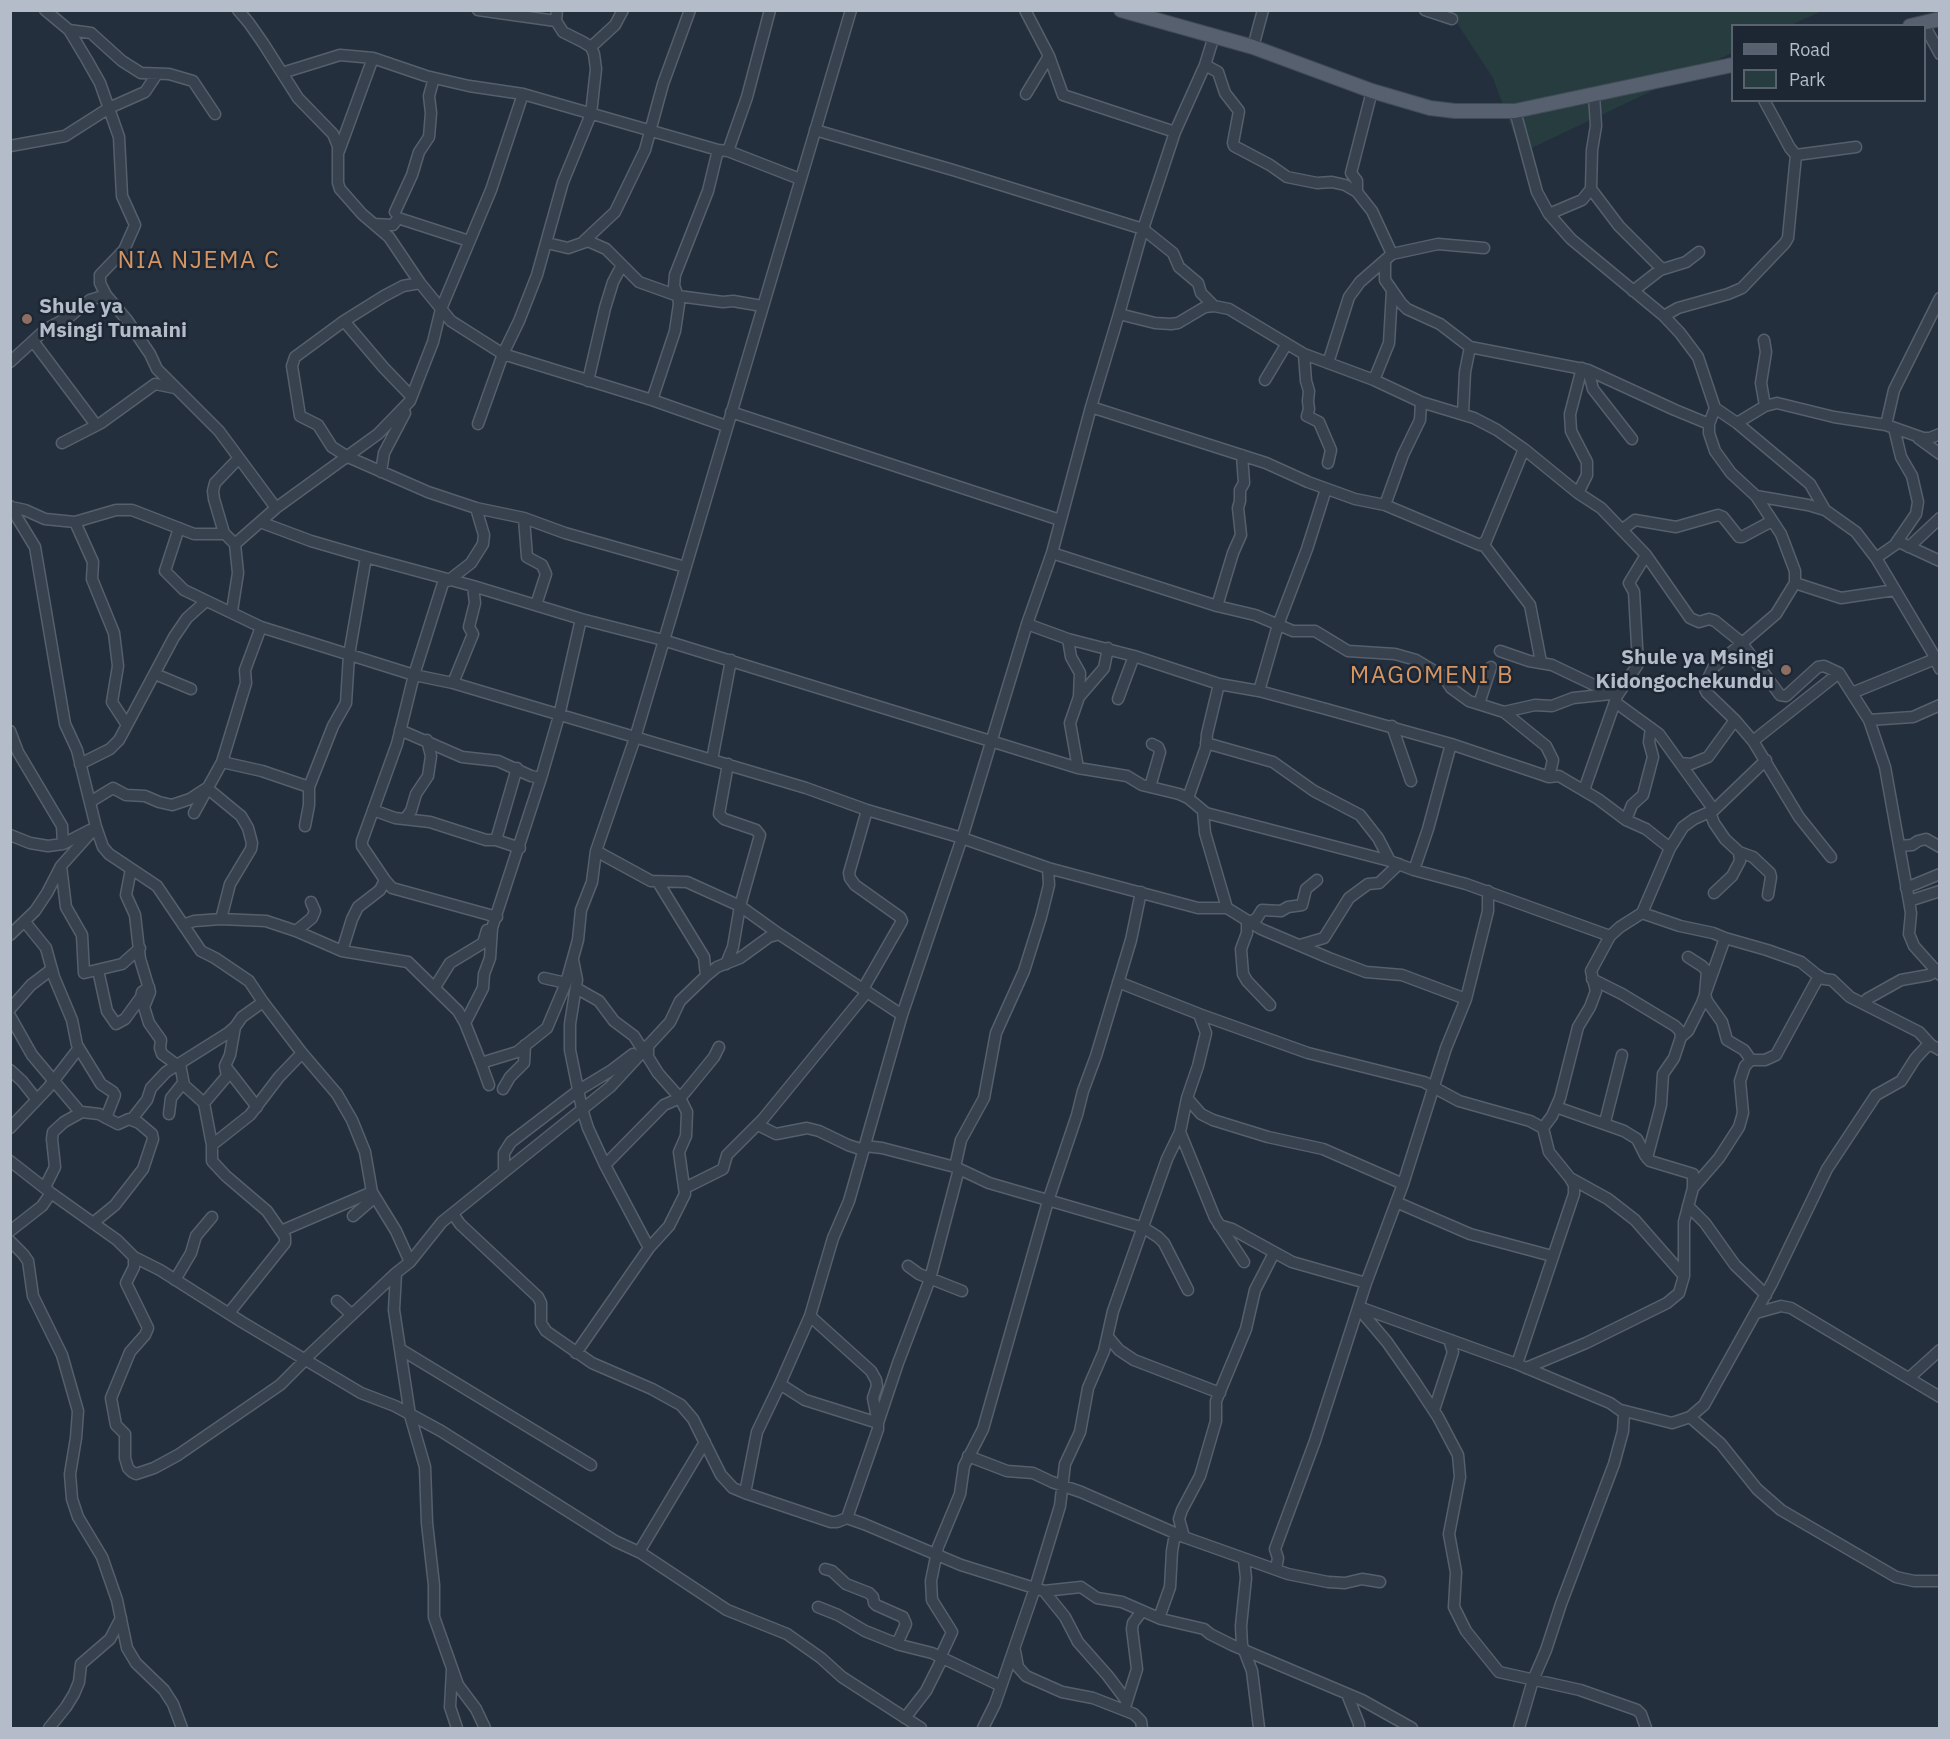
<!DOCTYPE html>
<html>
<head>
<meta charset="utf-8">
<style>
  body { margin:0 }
  #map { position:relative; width:1950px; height:1739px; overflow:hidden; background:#242f3e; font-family:"IBM Plex Sans",sans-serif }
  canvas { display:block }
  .frame { position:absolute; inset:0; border:12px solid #b4bcc9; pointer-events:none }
  .legend { position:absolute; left:1731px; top:24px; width:195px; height:78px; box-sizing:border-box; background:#1d2633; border:2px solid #59626f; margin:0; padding:8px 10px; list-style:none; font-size:18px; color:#b4bcc9 }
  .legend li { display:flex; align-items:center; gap:12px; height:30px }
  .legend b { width:30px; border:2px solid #59626f }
</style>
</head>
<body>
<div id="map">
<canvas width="1950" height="1739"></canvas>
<div class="frame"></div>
<ul class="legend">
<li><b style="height:8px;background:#56606e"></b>Road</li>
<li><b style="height:16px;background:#263c3f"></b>Park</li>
</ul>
</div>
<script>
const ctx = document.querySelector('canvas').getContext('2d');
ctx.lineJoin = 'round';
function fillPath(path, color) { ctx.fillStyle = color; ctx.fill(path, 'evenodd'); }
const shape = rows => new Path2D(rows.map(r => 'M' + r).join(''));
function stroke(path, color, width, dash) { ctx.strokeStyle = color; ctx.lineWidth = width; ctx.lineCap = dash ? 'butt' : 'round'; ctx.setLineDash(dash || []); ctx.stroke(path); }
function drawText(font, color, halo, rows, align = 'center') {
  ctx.font = font + ' "IBM Plex Sans",sans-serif'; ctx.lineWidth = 5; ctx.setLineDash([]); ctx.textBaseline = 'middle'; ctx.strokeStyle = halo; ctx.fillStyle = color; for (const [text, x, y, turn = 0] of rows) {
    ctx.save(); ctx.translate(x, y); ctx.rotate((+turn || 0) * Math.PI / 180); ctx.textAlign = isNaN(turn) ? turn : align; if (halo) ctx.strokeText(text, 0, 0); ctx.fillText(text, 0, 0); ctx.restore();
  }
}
fillPath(shape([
  [1449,11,1822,11,1791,25,1732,26,1732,53,1521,153,1493,78]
]), '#263c3f');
const minor = shape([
  [45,10,69,30,87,60,100,83,119,137,122,196,135,225,124,250,100,275,100,283,106,295,127,320,150,354,157,369,219,431,276,508],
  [238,10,249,23,263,43,298,98,333,134,338,146,338,183,340,189,362,214,389,237,420,283,451,321,503,354,652,400,726,426],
  [478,10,556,21],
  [1025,10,1049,56,1063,95,1175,132],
  [1425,10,1452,19],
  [1923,23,1940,54],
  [69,30,91,33,122,61,141,73,169,74,193,81,215,114],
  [591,47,615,25,623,10],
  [1253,47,1263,10],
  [1205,65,1218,72,1225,93,1239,111,1233,143,1234,146,1270,165,1287,177,1317,183,1332,182,1345,185,1357,192,1372,211,1392,254],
  [282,73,340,55,373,58,426,76,469,86,523,94,718,150,728,151,800,179],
  [1026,94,1049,56],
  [1764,100,1790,148,1796,155,1856,147],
  [1515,111,1537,192,1549,214,1571,239,1664,316,1680,333,1698,357,1715,408,1709,424,1709,433,1715,451,1731,473,1756,496,1808,505,1825,510,1856,532,1876,558,1932,652,1940,669],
  [815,130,953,170,1143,229,1173,253,1179,267,1198,283,1201,293,1214,306],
  [10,146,65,136,109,108,145,92,157,74],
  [339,151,373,58],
  [728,151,747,97,770,10],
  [1591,189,1619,226,1662,269],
  [1357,192,1357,181,1351,173,1372,91],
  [395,212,412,175,419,152,429,137,431,113,429,96,434,78],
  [1549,214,1582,200,1591,189,1592,150,1596,126,1594,95],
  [374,224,393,225,398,218,469,241],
  [584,241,615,212,645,150,663,84,690,10],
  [547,243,568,248,588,241,606,249,639,282,678,296,723,302,733,301,762,306],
  [1385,260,1385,280,1401,303,1407,309,1440,324,1470,347,1588,370,1675,410,1709,424],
  [420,283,403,286,384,296,344,321,295,357,292,366,300,416,318,425,332,447,348,457,428,492,476,508,524,518,565,533,685,567],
  [1633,291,1660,270,1686,262,1699,252],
  [1119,314,1155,323,1171,324,1178,323,1205,307,1214,306,1229,309,1304,354,1374,380,1421,402,1474,418,1497,430,1524,449,1578,493,1601,508,1646,555,1690,618,1699,622,1709,619,1715,621,1741,642,1780,695,1786,696,1818,667,1824,666,1839,673,1869,720,1885,767,1909,901,1911,913,1909,934,1914,946,1940,975],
  [1664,316,1678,308,1728,294,1742,288,1785,243,1788,238,1796,155],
  [344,321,384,368,411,396],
  [1764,340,1766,352,1761,383,1765,406],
  [33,341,96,425],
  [1304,354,1306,381,1309,391,1308,401,1309,409,1307,416,1319,422,1331,450,1328,463],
  [10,362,46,329,69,317,90,300,106,295],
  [1328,363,1349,297,1360,282,1392,254,1438,244,1484,248],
  [1588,370,1593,389,1632,439],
  [1265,380,1286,345],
  [1374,380,1389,343,1392,291],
  [588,381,605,308,613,282,622,265],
  [652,400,675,331,679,304,678,296,674,286,675,275,708,191,718,150],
  [1091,407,1266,463,1308,482,1355,499,1385,505,1480,545,1486,541,1524,449],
  [1715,408,1737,423,1810,484,1825,510],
  [731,412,1060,520],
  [1463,413,1465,372,1470,347],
  [1737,423,1765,406,1777,403,1834,417,1886,425,1923,438,1930,438,1940,434],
  [478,424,503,354,519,321,537,275,563,182,591,114,596,69,594,54,591,47,583,42,563,32,556,21,557,10],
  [1886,425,1894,390,1940,298],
  [1894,428,1901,457,1912,476,1918,502,1916,514,1896,543],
  [1918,438,1940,454],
  [62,443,101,423,155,384,175,388],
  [381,472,384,453,405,413],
  [1578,493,1587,475,1587,462,1571,431,1570,414,1582,368],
  [1756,496,1781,534,1795,571,1795,583,1776,614,1713,668,1704,687,1707,693,1735,720,1753,741,1799,817,1831,857],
  [1385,505,1403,455,1420,420,1421,402],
  [10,506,35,547,65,724,77,750,96,827,103,847,109,854,157,886,201,951,215,958,249,981,263,1002,302,1053,337,1094,352,1120,365,1152,372,1192,396,1231,410,1262],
  [11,507,25,510,45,519,75,522,116,510,132,510,194,534,225,534],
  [524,518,527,557,542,565,546,574,536,605],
  [75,522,93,562,92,579,114,633,118,666,112,702,127,725],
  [260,522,311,541,366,557,473,586,581,619,663,640,1078,768,1127,776,1142,785,1179,794,1188,798,1206,813,1390,861,1414,870,1466,884,1610,936],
  [179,528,165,571,184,590,261,627,245,670,246,683,222,762,194,813],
  [1623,529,1635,520,1676,527,1718,515,1723,517,1739,537,1742,537,1772,521],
  [235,544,276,508,378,434,410,401,433,342,441,309,491,190,523,94],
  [1483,544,1530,605,1541,662],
  [1909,547,1940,518],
  [1052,553,1217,606,1255,615,1293,631,1315,631,1348,651,1395,654,1416,660,1443,676,1451,688,1469,701,1504,712,1546,746,1553,760,1549,777],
  [1876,558,1899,542,1940,561],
  [444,580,414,675,397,744,362,841,362,846,385,880,392,888,497,917],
  [448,581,471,563,483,544,484,535,476,508],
  [1795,583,1841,598,1895,590],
  [1217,606,1233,553,1241,535,1238,508,1240,501,1240,490,1244,483,1242,455],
  [232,611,238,573,235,544,224,533,214,499,213,491,215,483,238,459],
  [1027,624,1068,639,1134,656,1219,684,1259,691,1326,709,1451,744,1549,777,1559,776,1598,799,1626,820,1646,829,1670,848],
  [261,627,414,675,453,683,806,788,867,810,962,838,1048,868,1198,908,1227,908,1261,929,1329,958,1366,972,1402,975,1466,999],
  [1068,639,1071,657,1080,673,1079,697,1070,723,1078,768],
  [1500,651,1529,661,1552,665,1617,696],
  [155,674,191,689],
  [453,683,473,634,469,627,475,603,473,586],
  [1259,691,1278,625,1307,549,1326,489],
  [1852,693,1935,659],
  [1079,697,1104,668,1108,648],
  [1118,699,1134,656],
  [1615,702,1659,734,1714,810],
  [1479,704,1491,667],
  [1504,712,1535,705,1552,706,1573,698,1611,694],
  [1869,720,1913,717,1940,705],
  [1392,726,1411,781],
  [400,730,462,757,498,761,531,776,541,778],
  [10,731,18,752,62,826,63,844],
  [1753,741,1839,673],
  [1206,743,1273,762,1314,791,1360,815,1378,838,1390,861],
  [712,760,731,660],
  [222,762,262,771,309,787],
  [1680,763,1691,764,1708,757,1735,720],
  [80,764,110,749,119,740,174,637,187,618,206,601],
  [1150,787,1160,752,1158,747,1152,744],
  [207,788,241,816,248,828,252,843,251,849,230,884,221,919],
  [1584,790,1617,696,1638,664,1634,592,1629,583,1646,555],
  [1188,798,1206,747,1207,734,1219,684],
  [90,802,113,788,126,795,145,796,159,802,172,805,190,799,207,788],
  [373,810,395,818,430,822,486,840,496,840,520,848],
  [1203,811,1205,833,1227,908],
  [1710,812,1714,823,1725,839,1739,852,1753,857,1770,873,1771,877,1768,895],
  [405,819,411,811,416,794,428,776,431,756,427,740],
  [1626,820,1632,805,1643,795,1653,757,1649,742,1651,728],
  [305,826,309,805,309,787,333,726,346,703,349,655,366,557],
  [10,835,30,843,48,846,63,844,90,830],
  [496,840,517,768],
  [1900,846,1912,845,1918,841,1926,839,1940,847],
  [596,851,651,881,687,882,740,906,779,934,902,1015],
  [61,866,66,907,82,935,84,973,122,964,140,948],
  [131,869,126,895,135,915,140,959,150,992,144,1007,149,1023,161,1040,160,1048,162,1054,177,1065],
  [1414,870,1428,829,1451,744],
  [658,882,704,957,706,976],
  [1906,888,1940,874],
  [1714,893,1732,876,1740,861,1739,852],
  [1909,901,1940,891],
  [1642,913,1680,926,1713,933,1725,938,1767,950,1801,962,1817,975,1824,979,1832,980,1850,997,1919,1032,1931,1045],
  [1247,921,1247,933,1241,949,1243,974,1247,981,1270,1005],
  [25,922,46,948,54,977,72,1020,77,1045,101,1084,113,1092,115,1095,106,1118],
  [1251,922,1257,918,1262,910,1281,911,1288,907,1302,905,1306,889,1317,880],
  [183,925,194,921,221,919,266,921,296,931,342,951,408,962,458,1011,465,1023,481,1063,517,1052,547,1028,566,983,578,940,581,910,592,882,596,851,635,738,851,10],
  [296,931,312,918,315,911,311,902],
  [10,935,35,911,47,893,61,866,96,827],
  [1300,945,1324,938,1349,898,1368,884,1379,883,1399,864],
  [342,951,352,919,358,907,380,890,385,880],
  [1688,957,1702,966,1707,971,1705,994,1707,1001,1722,1022,1727,1040,1744,1050,1751,1060],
  [573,960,577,980,570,1024,570,1050,582,1109,588,1128,605,1165,649,1248],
  [726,964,733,947,740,906,760,835,756,830,724,819,719,814,728,764],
  [98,970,107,1011,116,1024,125,1019,141,997,142,992,149,987],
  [544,978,566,983],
  [1592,979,1622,994,1675,1026,1680,1031,1681,1037,1674,1058,1663,1074,1661,1105,1647,1158],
  [1118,982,1199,1014,1308,1053,1424,1082,1459,1101,1530,1121,1543,1128,1549,1152,1570,1178,1574,1185,1574,1194,1517,1364],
  [435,987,450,963,483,943,487,930],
  [576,988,599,1001,614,1021,634,1036,641,1047],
  [863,989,902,921,900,917,855,885,850,878,849,873,867,810],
  [1867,999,1901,980,1929,975,1940,969],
  [10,1009,31,985,52,969],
  [10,1016,32,1055,80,1112],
  [465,1023,483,988,484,974,490,958,492,928,541,778,559,716,581,619],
  [1681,1037,1688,1031,1702,1003,1725,938],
  [481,1063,489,1085],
  [180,1064,184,1085,204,1103,212,1145,212,1161,226,1176,267,1211,285,1237,285,1243,229,1313],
  [226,1067,257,1107],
  [10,1070,22,1081,37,1100],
  [503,1089,510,1077,524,1063,525,1045],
  [1187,1098,1201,1114,1213,1120,1268,1137,1323,1149,1403,1184],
  [204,1103,227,1076,225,1066,230,1055,235,1027],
  [169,1114,171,1098,183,1083],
  [132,1119,147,1100,151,1088,166,1072,228,1033,235,1027,242,1017,263,1002],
  [1605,1122,1622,1055],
  [758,1125,776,1134,807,1128,819,1131,848,1145,863,1150],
  [10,1128,48,1088,79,1048],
  [1543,1128,1552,1116,1560,1098,1578,1027,1590,1007,1596,991,1591,971,1610,936,1620,927,1642,913,1670,848,1683,827,1694,819,1714,810,1766,760],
  [1180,1132,1215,1218,1244,1262],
  [212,1145,250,1115,279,1077,302,1053],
  [865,1146,882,1148,955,1167,989,1183,1144,1228,1158,1237,1164,1243,1188,1290],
  [10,1161,51,1193,117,1240,134,1257,160,1270,242,1322,361,1393,395,1406,441,1431,615,1541,641,1553,727,1610,787,1634,821,1658,842,1677,921,1728],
  [605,1165,664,1105,680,1098,687,1090,714,1057,719,1047],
  [955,1167,961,1140,984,1098,996,1033,1024,971,1041,917,1049,885,1048,868],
  [504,1172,504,1153,511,1142,579,1090,612,1070,633,1054],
  [1570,1178,1608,1199,1635,1220,1684,1276],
  [45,1187,55,1167,52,1139,53,1132,64,1122,82,1112,99,1114,118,1124,129,1119,139,1123,152,1134,153,1139,143,1169,115,1205,93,1223],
  [685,1188,723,1169,727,1155,763,1119,867,992],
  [1693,1188,1719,1158,1739,1127,1743,1113,1740,1081,1745,1066,1751,1060,1765,1060,1776,1055,1813,987,1817,980,1821,978],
  [1396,1202,1470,1234,1552,1256],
  [1688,1206,1705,1223,1735,1265,1766,1295],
  [453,1214,460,1224,538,1297,541,1303,541,1323,546,1331,592,1363,652,1389,681,1405,693,1419,721,1475,733,1488,745,1493,831,1522,837,1522,847,1518,864,1524,961,1565,1044,1591,1081,1587,1097,1598,1122,1602,1161,1619,1204,1629,1210,1634,1232,1645,1362,1700,1412,1728],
  [353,1216,375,1197],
  [1219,1225,1232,1229,1292,1262,1366,1283],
  [10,1231,42,1206,51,1193],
  [281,1231,372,1192],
  [10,1241,23,1254,28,1261,33,1296,62,1355,78,1411,76,1438,70,1474,72,1499,78,1517,102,1557,117,1600,127,1648,136,1663,164,1690,173,1704,182,1728],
  [134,1257,134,1267,126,1283,148,1328,145,1335,130,1352,111,1398,116,1425,125,1434,125,1458,128,1468,132,1472,136,1474,154,1468,178,1455,280,1385,305,1360],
  [908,1266,919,1274,962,1291],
  [396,1273,394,1310,410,1415,425,1467,427,1523,434,1585,434,1617,458,1685,476,1709,485,1728],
  [175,1280,191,1253,196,1236,212,1217],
  [337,1301,351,1314],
  [1359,1307,1517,1364,1610,1403,1624,1413,1623,1431,1614,1464,1561,1604,1546,1650,1533,1680,1519,1728],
  [1359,1309,1387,1342,1415,1382,1438,1417,1458,1455,1460,1477,1449,1534,1456,1572,1454,1607,1466,1631,1499,1672,1580,1690,1637,1710,1641,1714,1646,1728],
  [1756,1313,1781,1306,1791,1308,1940,1397],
  [810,1316,871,1371,876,1380,877,1386,873,1398,878,1423,878,1429,847,1518],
  [1108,1337,1119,1350,1134,1360,1220,1393],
  [400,1349,591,1465],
  [576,1353,649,1248,669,1226,685,1194,679,1152,686,1136,687,1112,680,1098,658,1073,648,1057,648,1045],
  [305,1359,396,1273,410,1262,442,1222,610,1087,670,1022,680,1001,706,976,717,967,740,958,769,937,779,934],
  [1526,1368,1586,1343,1667,1303,1679,1293,1684,1276,1684,1222,1693,1188,1693,1174,1650,1161,1645,1155,1637,1139,1624,1131,1556,1107],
  [1909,1378,1940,1350],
  [780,1384,805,1400,878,1423,898,1363,930,1279,959,1169],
  [1434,1410,1453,1352,1449,1340],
  [1621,1410,1672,1423,1690,1417,1704,1405,1772,1283,1827,1169,1876,1095,1901,1081,1915,1059,1926,1047,1931,1045,1940,1050],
  [1690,1417,1721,1444,1757,1489,1781,1510,1896,1577,1914,1581,1940,1581],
  [968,1456,1007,1471,1033,1473,1052,1482,1081,1492,1184,1537,1288,1574,1328,1582,1345,1583,1362,1579,1380,1582],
  [745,1493,757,1432,780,1384,810,1316,833,1238,849,1201,902,1015,962,838,1027,624,1052,553,1091,407,1119,314,1143,229,1175,132,1205,65,1214,36],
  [1184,1537,1179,1519,1182,1510,1200,1476,1216,1421,1216,1401,1246,1329,1255,1290,1274,1253],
  [639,1552,705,1442],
  [1244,1560,1246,1578,1241,1626,1242,1645,1252,1671,1259,1728],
  [825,1569,832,1571,846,1584,869,1593,873,1597,874,1603,876,1605,903,1617,906,1624,897,1644],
  [1276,1569,1278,1558,1275,1549,1315,1441,1366,1283,1403,1184,1446,1048,1466,999,1488,911,1488,891],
  [1044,1591,1065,1617,1078,1642,1108,1676,1126,1700],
  [818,1607,838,1615,865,1631,900,1645,932,1653,1001,1686],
  [1159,1618,1170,1587,1172,1551,1175,1534],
  [1015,1651,1018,1667,1026,1676,1062,1692,1093,1698,1134,1714,1141,1721,1142,1728],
  [940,1658,952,1632,932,1600,931,1581,938,1547,960,1494,964,1466,983,1429,1048,1201,1077,1115,1083,1091,1096,1056,1131,940,1141,892],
  [452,1670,450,1707,457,1728],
  [1347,1694,1359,1724,1359,1728],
  [1126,1704,1137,1669,1132,1629,1133,1623,1142,1611],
  [905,1718,926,1691,942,1659],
  [49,1728,66,1707,74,1694,79,1682,81,1664,110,1639,121,1618],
  [983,1728,995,1704,1035,1588,1060,1506,1065,1464,1080,1432,1088,1388,1104,1351,1113,1311,1167,1159,1180,1132,1187,1098,1198,1066,1206,1033,1199,1014]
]);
const major = shape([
  [1121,10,1253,47,1372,91,1430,108,1455,111,1515,111,1732,65],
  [1910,26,1940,19]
]);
stroke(minor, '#565f6c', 13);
stroke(major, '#414a57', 16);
stroke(minor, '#38414e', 10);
stroke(major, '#56606e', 14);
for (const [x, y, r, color] of [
  [27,319,6,"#8d6e63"],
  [1786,670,6,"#8d6e63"]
]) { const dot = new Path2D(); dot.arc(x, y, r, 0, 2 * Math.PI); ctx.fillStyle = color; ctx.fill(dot); stroke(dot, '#1d2633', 2); }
drawText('bold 21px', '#b4bcc9', '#1d2633', [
  ["Shule ya",39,307],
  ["Msingi Tumaini",39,331],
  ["Shule ya Msingi",1774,658,"right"],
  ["Kidongochekundu",1774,682,"right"]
], 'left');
ctx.letterSpacing = '1.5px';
drawText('24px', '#d59563', '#1d2633', [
  ["NIA NJEMA C",199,261],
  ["MAGOMENI B",1432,676]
]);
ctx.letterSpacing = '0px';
</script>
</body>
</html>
